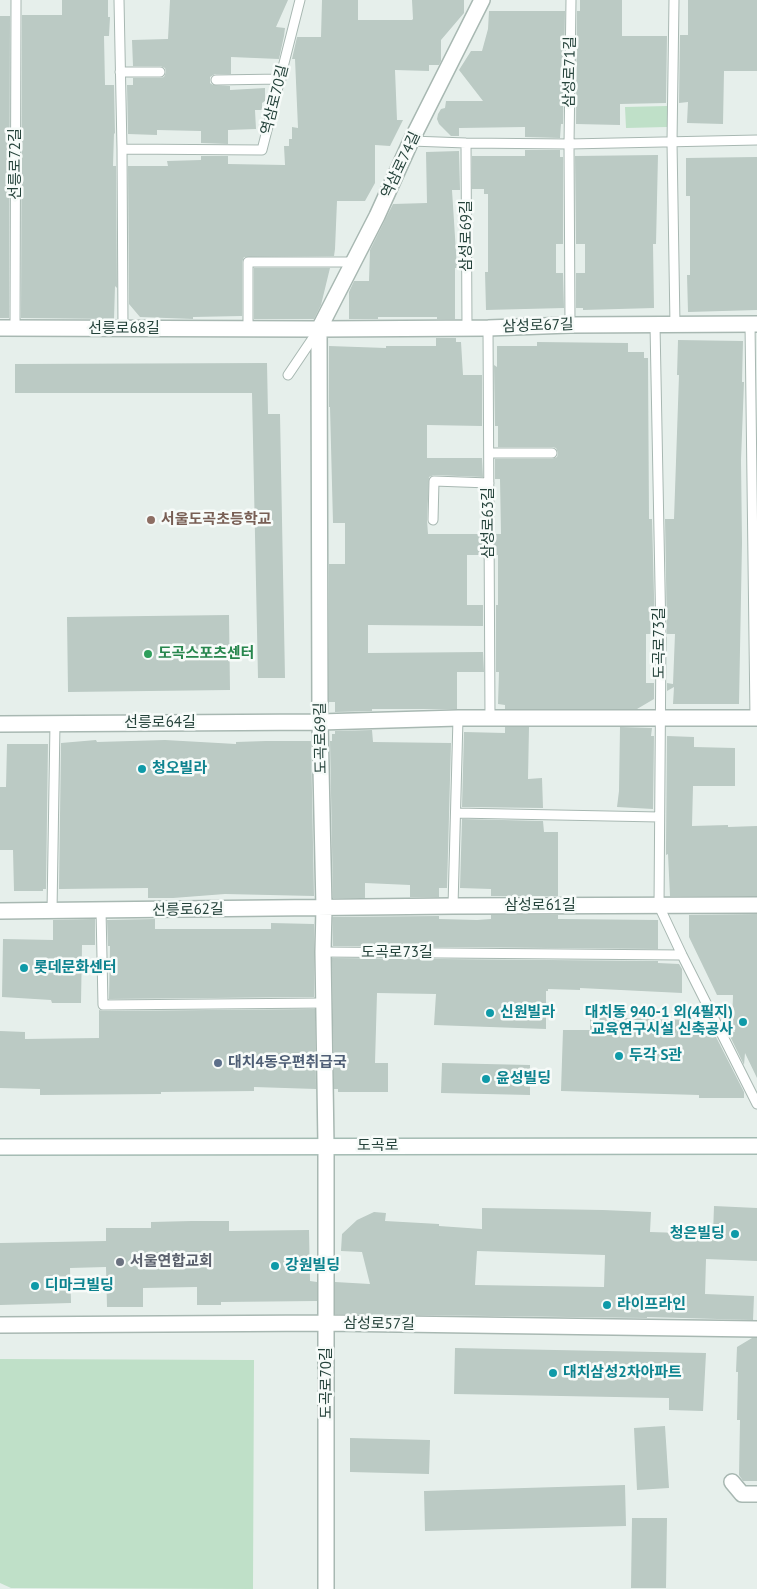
<!DOCTYPE html>
<html>
<head>
<meta charset="utf-8">
<style>
  body { margin:0 }
  canvas { display:block; background:#e6efeb }
</style>
</head>
<body>
<canvas width="757" height="1589"></canvas>
<script>
const ctx = document.querySelector('canvas').getContext('2d');
ctx.lineJoin = 'round';
function fillPath(path, color) { ctx.fillStyle = color; ctx.fill(path, 'evenodd'); }
const shape = rows => new Path2D(rows.map(r => 'M' + r).join(''));
function stroke(path, color, width, dash) { ctx.strokeStyle = color; ctx.lineWidth = width; ctx.lineCap = dash ? 'butt' : 'round'; ctx.setLineDash(dash || []); ctx.stroke(path); }
function drawText(font, color, halo, rows, align = 'center') {
  ctx.font = font + ' "PT Sans","Noto Sans KR",sans-serif'; ctx.lineWidth = 5; ctx.setLineDash([]); ctx.textBaseline = 'middle'; ctx.strokeStyle = halo; ctx.fillStyle = color; for (const [text, x, y, turn = 0] of rows) {
    ctx.save(); ctx.translate(x, y); ctx.rotate((+turn || 0) * Math.PI / 180); ctx.textAlign = isNaN(turn) ? turn : align; if (halo) ctx.strokeText(text, 0, 0); ctx.fillText(text, 0, 0); ctx.restore();
  }
}
fillPath(shape([
  [667,106,667,127,626,128,625,107],
  [0,1359,254,1360,253,1589,11,1588,0,1583]
]), '#bfe0c8');
fillPath(shape([
  [62,0,108,0,108,17,110,17,109,36,104,36,105,85,114,85,115,134,114,133,113,166,116,166,117,288,115,286,114,319,21,318,22,15,62,15],
  [170,0,288,0,276,27,285,28,284,36,279,59,231,57,231,74,215,74,210,77,210,83,213,85,230,86,230,90,265,88,265,101,262,103,262,110,255,110,256,129,228,130,228,144,201,143,201,131,157,130,157,135,128,134,127,85,133,85,133,78,160,78,164,77,166,72,165,68,160,66,133,66,132,40,168,39],
  [322,0,358,0,358,20,412,20,413,19,412,0,464,0,464,13,441,40,441,61,439,65,429,65,429,71,395,70,397,120,403,120,390,146,375,145,375,183,365,201,337,201,335,249,334,256,244,257,242,262,242,316,193,317,193,319,140,317,129,304,128,166,168,166,167,161,201,160,201,156,228,156,228,164,285,165,284,146,289,146,289,139,292,139,292,127,298,128,295,59,292,59,297,37,321,37],
  [580,0,622,0,622,36,667,36,666,103,620,104,620,125,576,124,577,11,580,11],
  [688,0,757,0,757,71,724,71,723,124,687,123,688,102,679,103,680,35,688,35],
  [489,11,565,11,563,124,561,124,560,138,525,137,525,127,459,128,459,136,451,136,439,124,437,119,438,114,441,109,445,108,446,101,483,101,459,70,471,51,482,51,488,29],
  [0,16,10,16,9,318,0,318],
  [525,150,560,150,560,157,563,157,563,244,556,244,556,273,563,273,564,308,486,310,485,272,488,272,488,194,484,194,484,189,472,189,472,156,525,156],
  [459,151,460,190,452,190,457,268,455,268,455,319,437,319,437,317,378,317,378,319,349,319,349,292,354,281,369,281,370,250,393,204,427,203,426,152],
  [658,155,656,244,653,244,654,308,583,310,583,308,576,308,576,273,585,273,585,244,576,244,575,156],
  [757,157,757,310,688,312,687,275,690,275,690,196,686,196,686,158],
  [254,268,330,268,321,305,314,319,254,319],
  [436,338,456,338,456,342,461,342,463,375,482,375,482,426,427,425,427,458,482,458,483,477,434,475,429,477,427,520,428,534,483,534,483,555,467,555,467,605,483,605,483,626,368,625,368,653,483,652,484,672,457,672,457,709,372,709,372,711,335,712,335,702,329,702,329,564,345,564,345,523,333,523,330,407,329,407,329,346,386,348,386,346,436,346],
  [678,340,743,341,742,382,744,382,741,460,742,543,739,704,673,704,674,687,667,691,667,683,673,684,675,634,667,634,665,519,674,519,679,375,677,375],
  [537,342,628,343,628,352,644,352,644,358,648,358,649,519,652,519,655,634,646,634,646,683,654,683,654,699,637,709,505,709,505,705,498,704,499,672,496,672,496,605,498,605,498,555,495,555,495,534,501,534,500,479,495,479,495,459,552,459,557,457,558,453,556,448,552,447,498,447,498,426,495,426,494,365,497,367,497,346,537,346],
  [267,363,268,414,280,414,285,678,258,678,252,393,15,393,15,364],
  [229,615,230,690,68,692,67,617],
  [505,727,529,727,528,779,542,778,543,808,462,807,464,732,505,733],
  [620,727,652,728,651,736,654,736,653,809,617,807,619,791],
  [372,730,373,742,451,743,447,888,439,888,439,897,410,897,410,885,365,883,365,898,333,898,330,741,332,741,332,734,335,734,335,731],
  [667,736,694,737,694,747,735,748,735,786,693,786,692,826,728,825,728,827,757,826,757,896,670,896,668,854,666,855,666,847],
  [96,740,97,742,165,740,236,744,236,742,266,741,311,741,314,896,225,894,173,898,148,898,148,888,59,889,61,743],
  [7,744,48,744,46,889,43,889,43,891,14,891,13,850,0,850,0,787,6,787],
  [462,819,543,821,544,832,558,832,558,896,491,896,491,889,460,888],
  [757,914,757,1078,745,1053,744,1065,728,1032,735,1032,732,1026,733,995,717,995,689,937,689,915],
  [491,915,558,915,558,919,658,920,658,949,333,946,333,917,439,916,439,919,477,920,491,919],
  [92,919,95,919,95,945,82,945,81,1003,52,1003,51,1000,2,997,3,939,53,940,53,920],
  [155,919,155,929,271,929,271,923,314,924,314,997,109,999,110,946,108,946,107,920],
  [332,958,658,961,658,963,679,964,682,969,682,993,580,988,580,990,548,989,548,991,546,991,546,1029,434,1025,436,994,377,993,375,1063,388,1063,388,1092,338,1092,338,1089,334,1089],
  [315,1009,316,1089,254,1087,254,1091,161,1092,161,1094,40,1095,40,1089,0,1088,0,1031,25,1032,25,1039,99,1038,99,1010,103,1011],
  [590,1017,693,1020,693,1030,713,1031,744,1092,744,1098,699,1098,699,1095,561,1091,563,1030,590,1030],
  [442,1063,530,1065,530,1095,441,1093],
  [714,1206,757,1208,757,1261,706,1259,705,1294,754,1296,753,1320,647,1317,647,1318,335,1314,335,1282,370,1284,362,1252,341,1251,342,1234,357,1220,374,1212,386,1213,385,1221,439,1224,439,1226,482,1229,482,1208,603,1210,651,1212,650,1232,713,1234],
  [477,1251,605,1255,604,1287,475,1285],
  [192,1221,229,1221,229,1231,309,1230,310,1281,317,1282,317,1301,221,1302,221,1305,197,1305,197,1287,143,1288,143,1307,107,1307,106,1267,70,1268,71,1303,0,1305,0,1243,106,1241,106,1228,151,1228,151,1222],
  [752,1338,757,1338,757,1481,743,1481,739,1475,740,1420,737,1420,738,1372,736,1372,737,1347],
  [455,1348,706,1353,703,1411,669,1410,669,1398,454,1394],
  [665,1426,669,1488,637,1490,634,1428],
  [350,1438,430,1440,429,1474,350,1472],
  [625,1485,626,1526,425,1531,424,1491],
  [632,1518,667,1518,666,1588,631,1588]
]), '#bbcac4');
const lane = shape([
  [119,0,122,149,123,329],
  [674,0,672,142,675,325],
  [120,72,160,72],
  [216,80,281,79],
  [411,141,466,143,569,144,757,140],
  [466,143,467,328],
  [122,149,262,150,300,0],
  [750,324,755,718],
  [570,325,569,144,571,0],
  [655,325,661,637,659,906,682,955,757,1104],
  [15,328,16,0],
  [488,328,490,718],
  [248,329,248,262,354,262],
  [288,375,317,332],
  [489,453,552,453],
  [433,520,434,481,489,483],
  [456,813,659,817],
  [453,906,458,718],
  [101,910,103,1005,324,1003],
  [52,911,55,723],
  [323,952,682,955]
]);
const street = shape([
  [0,328,319,329,488,328,570,325,757,324],
  [0,724,320,722,458,718,757,718],
  [0,911,453,906,757,905],
  [0,1325,327,1323,757,1329],
  [732,1482,742,1494,757,1494],
  [326,1589,326,1146,323,952,324,908,320,722,319,329,377,216,411,141,482,0]
]);
const secondary = shape([
  [0,1147,757,1146]
]);
stroke(lane, '#a8b8b2', 11);
stroke(street, '#a8b8b2', 18);
stroke(secondary, '#a4bbb3', 18);
stroke(lane, '#fff', 9);
stroke(street, '#fff', 15);
stroke(secondary, '#fff', 15);
for (const [x, y, r, color] of [
  [151,520,5,"#8d6e63"],
  [148,654,5,"#2e9e5b"],
  [142,769,5,"#0f9aa8"],
  [24,968,5,"#0f9aa8"],
  [490,1013,5,"#0f9aa8"],
  [743,1022,5,"#0f9aa8"],
  [619,1056,5,"#0f9aa8"],
  [218,1063,5,"#5c6f8a"],
  [486,1079,5,"#0f9aa8"],
  [735,1234,5,"#0f9aa8"],
  [120,1262,5,"#6b7280"],
  [275,1266,5,"#0f9aa8"],
  [35,1286,5,"#0f9aa8"],
  [607,1305,5,"#0f9aa8"],
  [553,1373,5,"#0f9aa8"]
]) { const dot = new Path2D(); dot.arc(x, y, r, 0, 2 * Math.PI); ctx.fillStyle = color; ctx.fill(dot); stroke(dot, '#f7fbf9', 2); }
drawText('15px', '#24423a', '#f7fbf9', [
  ["삼성로71길",570,72,-89],
  ["역삼로70길",275,100,-76],
  ["선릉로72길",16,164,-90],
  ["역삼로74길",401,165,-65],
  ["삼성로69길",467,236,-90],
  ["삼성로67길",538,326,-2],
  ["선릉로68길",124,329],
  ["삼성로63길",489,523,-90],
  ["도곡로73길",660,643,-90],
  ["선릉로64길",160,723],
  ["도곡로69길",321,738,-91],
  ["삼성로61길",540,906],
  ["선릉로62길",188,910,-1],
  ["도곡로73길",397,953],
  ["도곡로",378,1146],
  ["삼성로57길",379,1324,1],
  ["도곡로70길",327,1383,-90]
]);
drawText('bold 15px', '#785e54', '#f7fbf9', [
  ["서울도곡초등학교",161,520]
], 'left');
drawText('bold 15px', '#27864d', '#f7fbf9', [
  ["도곡스포츠센터",158,654]
], 'left');
drawText('bold 15px', '#0d838f', '#f7fbf9', [
  ["청오빌라",152,769],
  ["롯데문화센터",34,968],
  ["신원빌라",500,1013],
  ["대치동 940-1 외(4필지)",733,1013,"right"],
  ["교육연구시설 신축공사",733,1030,"right"],
  ["두각 S관",629,1056],
  ["윤성빌딩",496,1079],
  ["청은빌딩",725,1234,"right"],
  ["강원빌딩",285,1266],
  ["디마크빌딩",45,1286],
  ["라이프라인",617,1305],
  ["대치삼성2차아파트",563,1373]
], 'left');
drawText('bold 15px', '#4e5e75', '#f7fbf9', [
  ["대치4동우편취급국",228,1063]
], 'left');
drawText('bold 15px', '#5b616d', '#f7fbf9', [
  ["서울연합교회",130,1262]
], 'left');
</script>
</body>
</html>
